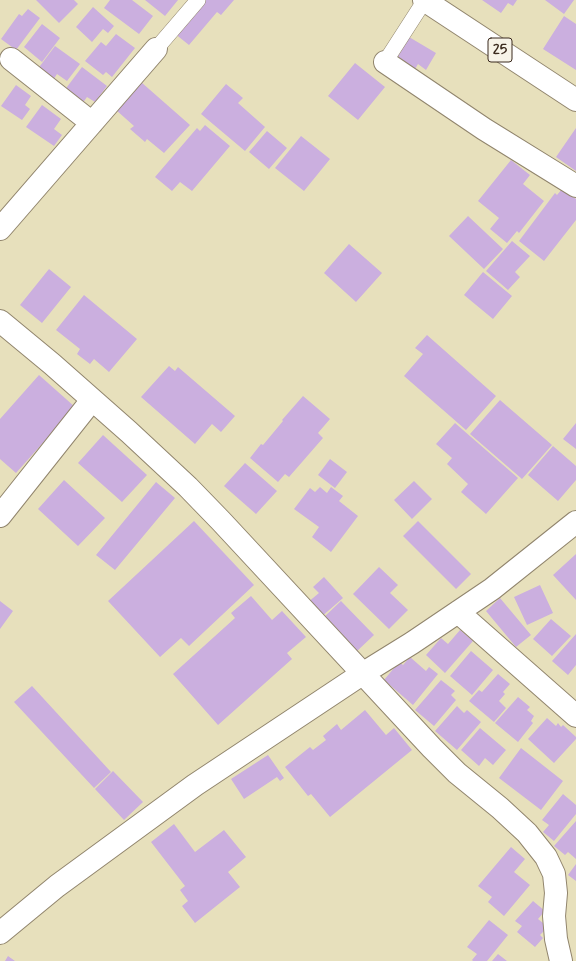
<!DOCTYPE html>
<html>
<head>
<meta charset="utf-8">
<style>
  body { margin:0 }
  canvas { display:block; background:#e7e0bc }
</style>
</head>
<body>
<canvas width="576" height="961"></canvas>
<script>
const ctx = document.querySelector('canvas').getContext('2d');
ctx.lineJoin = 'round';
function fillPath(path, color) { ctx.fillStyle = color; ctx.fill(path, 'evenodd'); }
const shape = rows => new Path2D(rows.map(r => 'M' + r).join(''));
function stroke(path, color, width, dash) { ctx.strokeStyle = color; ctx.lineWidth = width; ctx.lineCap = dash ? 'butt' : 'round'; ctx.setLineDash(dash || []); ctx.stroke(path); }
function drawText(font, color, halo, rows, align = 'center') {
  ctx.font = font + ' Mynerve,sans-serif'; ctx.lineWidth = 3.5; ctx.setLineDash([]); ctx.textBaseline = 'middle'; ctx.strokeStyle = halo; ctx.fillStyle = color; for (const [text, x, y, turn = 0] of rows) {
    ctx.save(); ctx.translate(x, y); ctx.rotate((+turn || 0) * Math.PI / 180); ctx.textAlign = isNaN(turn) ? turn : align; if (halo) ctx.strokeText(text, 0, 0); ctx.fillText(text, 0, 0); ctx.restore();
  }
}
fillPath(shape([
  [36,0,74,0,78,4,59,23],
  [110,0,132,0,153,16,139,34,104,8],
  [145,0,178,0,165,16],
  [203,0,234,0,221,15,217,12,189,45,174,33],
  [482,0,517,0,513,6,508,3,501,13],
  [545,0,574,0,564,14],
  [93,7,114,26,108,33,103,29,92,42,76,27],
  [28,9,40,18,16,50,1,39,19,14,22,16],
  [564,16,576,24,576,70,543,49],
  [42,24,60,38,42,62,24,47],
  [116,34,135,48,112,77,106,72,103,75,85,61,101,42,106,46],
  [409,37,436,53,426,70,418,64,414,71,396,60],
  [55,46,80,64,67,81,57,74,52,82,37,70],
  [355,63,385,87,358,120,328,96],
  [82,67,107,86,95,102,87,97,82,104,64,91],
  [141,82,190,125,164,153,147,139,145,142,130,129,134,126,116,110],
  [226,84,243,98,238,103,265,127,245,151,201,114],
  [16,85,31,96,25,105,30,109,22,120,1,106],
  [42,105,61,119,54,129,62,135,54,146,26,127],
  [205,125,230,146,192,191,180,182,172,191,155,177,197,128,200,131],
  [576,128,576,171,556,157],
  [267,131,287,148,269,169,249,152],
  [301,136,330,159,304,191,275,168],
  [511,160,530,175,523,184,544,201,519,233,517,231,507,243,490,229,499,218,478,201],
  [562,189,576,199,576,220,544,261,519,241,555,193,557,195],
  [468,216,503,249,484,269,449,236],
  [512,241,530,256,515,272,520,277,508,290,486,271],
  [349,244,382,273,356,302,324,273],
  [49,269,71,287,42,323,20,305],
  [483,272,512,296,493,319,464,295],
  [84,295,137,339,109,372,94,359,90,364,77,354,80,349,56,330],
  [427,335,496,396,466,430,404,376,423,354,415,348],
  [169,366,175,371,178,367,235,416,221,432,212,424,195,444,141,397],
  [39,375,75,407,16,473,0,459,0,419],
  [303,396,330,419,318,433,323,438,289,477,285,474,278,482,250,458,261,444,263,445,283,421,282,420],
  [500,400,552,445,522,479,470,434],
  [455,423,518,478,486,514,461,492,468,484,447,464,452,458,436,444],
  [576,423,576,449,563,439],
  [103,435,147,475,122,502,78,463],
  [553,446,576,466,576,480,558,501,528,475],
  [330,459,347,472,335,488,318,475],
  [245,463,277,491,256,514,224,486],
  [64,480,105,518,78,546,38,509],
  [414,481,432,499,412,519,394,500],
  [156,482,175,498,115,570,96,555],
  [320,487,327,493,331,487,343,496,339,501,358,516,331,552,312,537,319,527,294,509,310,488,315,492],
  [194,521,254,585,189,646,181,638,160,657,108,601],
  [418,521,471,574,456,589,403,536],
  [576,554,576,600,553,575],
  [379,567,398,585,390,593,408,610,389,629,353,594],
  [324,577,343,598,320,618,307,603,319,593,313,587],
  [540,585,553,613,527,625,514,597],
  [251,596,272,620,282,611,306,637,287,653,292,659,218,725,173,674,235,618,231,613],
  [500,598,531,635,516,647,486,611],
  [0,601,13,611,0,629],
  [341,601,374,635,355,653,323,618],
  [551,619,571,636,552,656,533,639],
  [460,630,473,641,445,673,426,655,441,638,448,644],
  [576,634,576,665,568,675,552,661],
  [471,651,493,670,472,695,450,676],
  [410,657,426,671,429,667,438,674,413,705,384,680,399,662,403,665],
  [498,674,510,684,503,692,505,694,499,701,506,708,494,722,469,701,479,690,482,692],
  [441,680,455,691,451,695,456,700,434,726,415,710],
  [32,686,111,772,94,788,14,702],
  [518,697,530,707,527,710,534,716,531,721,533,723,518,742,495,723],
  [457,706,464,713,467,710,481,722,457,750,435,731],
  [365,710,386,735,394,728,412,750,330,817,311,794,308,796,285,767,310,747,313,750,326,740,323,736,337,724,341,730],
  [547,718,556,726,558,723,561,727,563,725,576,737,576,739,554,763,528,739],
  [480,728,506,750,493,765,485,758,479,766,461,750],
  [521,748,563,781,541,810,499,778],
  [268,755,284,778,280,781,277,777,244,799,231,779],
  [113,771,143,802,124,820,95,789],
  [563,794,576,805,576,814,554,841,543,832,549,825,542,820],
  [576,821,576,859,568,852,565,855,554,846],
  [174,824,195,852,224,830,246,857,228,872,240,887,195,923,182,906,188,901,180,890,185,886,151,842],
  [511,847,525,859,514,872,530,885,504,916,488,902,492,897,478,886],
  [576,864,576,881,568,875],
  [533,901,545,911,538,919,548,927,540,935,543,938,535,947,517,932,522,926,515,921],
  [489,920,508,935,487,961,473,961,472,960,477,954,467,947],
  [498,954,507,961,492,961],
  [8,956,15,961,5,961]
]), '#cbafdf');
const lane = shape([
  [156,49,198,0],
  [385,62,425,0]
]);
const street = shape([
  [11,59,92,123],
  [385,62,484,129,576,186],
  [0,229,156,49],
  [0,321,52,364,129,432,188,487,221,521,432,748,457,773,500,808,527,833,546,857,554,874,556,893,554,916,556,939,561,961],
  [0,516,92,400],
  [458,612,576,716],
  [0,933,57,886,195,785,362,674,412,643,492,589,576,522]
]);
const highway = shape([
  [424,0,576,100]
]);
stroke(lane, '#91856d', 16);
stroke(street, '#91856d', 24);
stroke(highway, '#91856d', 24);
stroke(lane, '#fff', 15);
stroke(street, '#fff', 22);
stroke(highway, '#fff', 22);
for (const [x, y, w] of [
  [500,50,24]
]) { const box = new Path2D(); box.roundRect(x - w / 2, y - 12, w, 24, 3); ctx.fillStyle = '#f7f3e8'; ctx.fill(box); stroke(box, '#3b2a1e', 1); }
drawText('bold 14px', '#3b2a1e', null, [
  ["25",500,50]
]);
</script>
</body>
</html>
